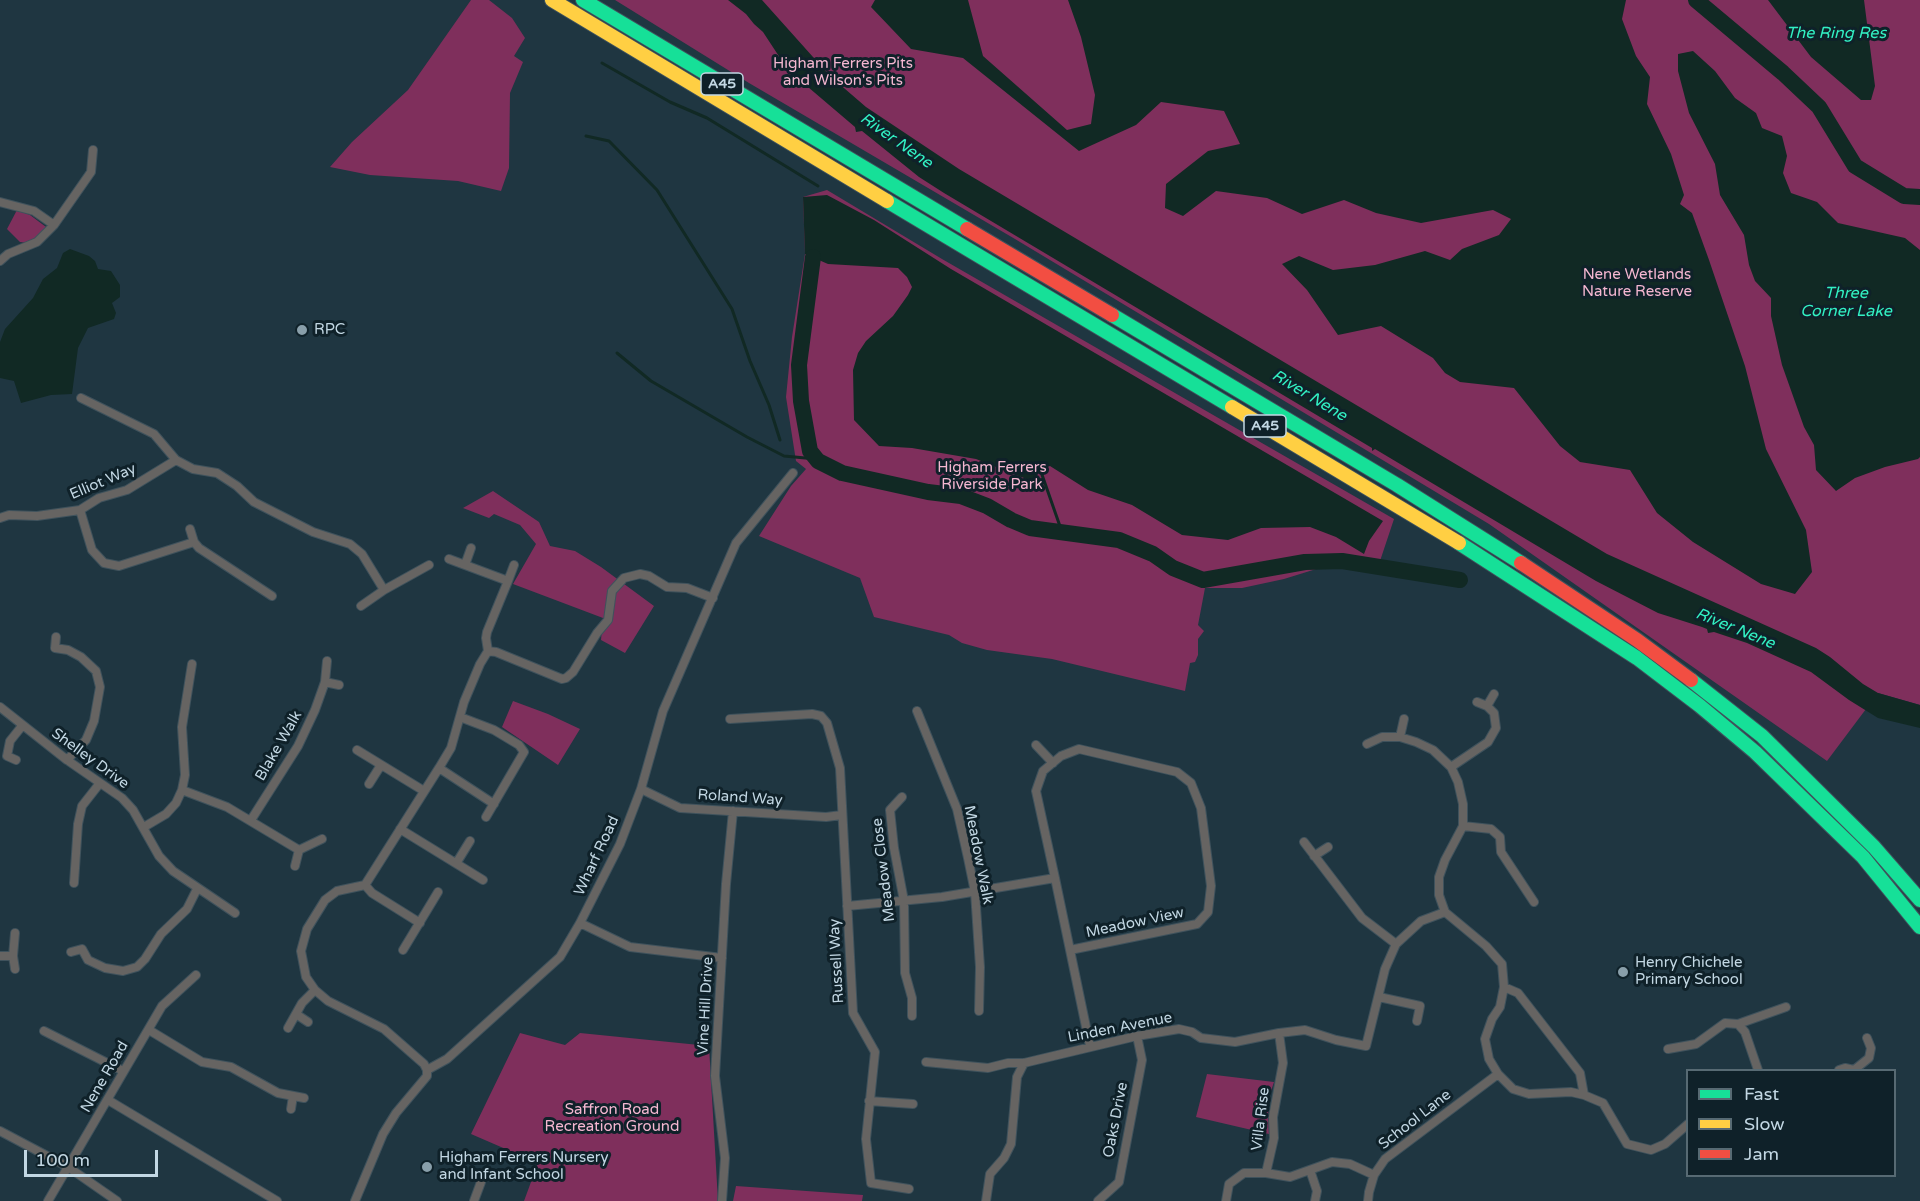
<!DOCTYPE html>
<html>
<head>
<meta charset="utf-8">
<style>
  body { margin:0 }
  #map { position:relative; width:1920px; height:1201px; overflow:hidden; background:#1f3641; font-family:"Varela Round",sans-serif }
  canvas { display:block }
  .legend { position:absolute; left:1686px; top:1069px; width:210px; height:108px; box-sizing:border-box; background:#0f2129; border:2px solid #576a73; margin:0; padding:8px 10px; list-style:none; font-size:18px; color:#c2d7e3 }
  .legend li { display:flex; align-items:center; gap:12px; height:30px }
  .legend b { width:30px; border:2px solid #576a73 }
  .scale { position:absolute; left:24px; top:1150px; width:134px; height:27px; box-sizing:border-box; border:3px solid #c2d7e3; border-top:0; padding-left:8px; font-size:18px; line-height:21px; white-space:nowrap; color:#c2d7e3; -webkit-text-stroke:4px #0f2129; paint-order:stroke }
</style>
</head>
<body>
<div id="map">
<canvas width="1920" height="1201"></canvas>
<ul class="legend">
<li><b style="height:8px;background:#16e098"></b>Fast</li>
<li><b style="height:8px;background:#ffcf43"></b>Slow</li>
<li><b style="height:8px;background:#f24e42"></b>Jam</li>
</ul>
<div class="scale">100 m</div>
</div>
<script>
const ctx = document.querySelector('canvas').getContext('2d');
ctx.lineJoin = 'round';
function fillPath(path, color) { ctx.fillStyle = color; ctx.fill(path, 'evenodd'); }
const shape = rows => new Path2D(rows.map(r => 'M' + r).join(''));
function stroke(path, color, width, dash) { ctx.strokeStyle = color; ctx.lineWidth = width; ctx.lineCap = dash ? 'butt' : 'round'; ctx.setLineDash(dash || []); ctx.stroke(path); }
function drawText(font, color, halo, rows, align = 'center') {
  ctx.font = font + ' "Varela Round",sans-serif'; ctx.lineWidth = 6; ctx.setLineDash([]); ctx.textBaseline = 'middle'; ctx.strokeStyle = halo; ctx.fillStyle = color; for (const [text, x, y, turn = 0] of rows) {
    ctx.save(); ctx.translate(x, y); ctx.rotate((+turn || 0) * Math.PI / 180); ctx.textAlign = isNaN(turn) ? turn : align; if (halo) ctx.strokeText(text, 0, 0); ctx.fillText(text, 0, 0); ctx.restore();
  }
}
fillPath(shape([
  [471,0,489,0,512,18,525,38,514,56,523,62,510,93,509,168,501,191,458,181,370,175,330,167,352,142,408,90],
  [615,0,1920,0,1920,705,1878,693,1827,761,1489,524,1015,239,749,83],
  [827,190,942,259,1394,519,1378,567,1342,561,1284,579,1242,588,1205,588,1198,625,1204,631,1198,639,1198,655,1195,662,1190,663,1185,691,1052,659,987,650,962,643,949,635,874,617,860,578,759,536,791,486,806,469,796,461,786,397,792,337,805,254,803,197],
  [17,210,30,215,46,227,37,238,27,243,20,242,7,229],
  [493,491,539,522,550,546,575,551,601,567,654,606,625,653,601,640,603,618,513,584,536,544,520,525,494,514,489,518,463,508],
  [513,701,548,714,580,729,558,765,502,727],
  [520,1033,565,1045,580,1033,709,1046,718,1201,524,1201,538,1163,471,1134],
  [1207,1074,1274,1082,1271,1091,1260,1091,1258,1102,1268,1107,1269,1134,1196,1117],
  [736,1186,863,1195,862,1201,733,1201]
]), '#7f2f5c');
fillPath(shape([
  [728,0,762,0,830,76,866,107,959,169,1607,554,1816,648,1830,657,1863,684,1878,693,1920,705,1920,728,1878,718,1849,700,1811,672,1747,643,1714,632,1708,633,1707,629,1702,627,1658,613,1596,581,1375,449,1372,451,1372,448,944,193,919,177,862,131,856,132,855,127,788,70,763,32,754,24,746,14],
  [875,0,968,0,983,56,1067,130,1091,124,1095,95,1081,37,1068,0,1626,0,1622,19,1636,56,1650,77,1647,104,1671,154,1684,195,1680,204,1692,213,1709,260,1745,366,1766,449,1806,530,1812,572,1795,594,1761,584,1693,542,1657,513,1630,470,1580,462,1560,446,1514,388,1460,382,1445,373,1433,358,1381,326,1338,335,1307,290,1282,264,1299,256,1333,270,1375,265,1425,251,1450,260,1462,249,1499,235,1511,219,1493,210,1421,223,1376,213,1344,200,1302,214,1267,198,1216,191,1183,216,1165,208,1166,184,1208,151,1240,144,1224,111,1161,102,1136,125,1079,151,963,58,911,49,871,7],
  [1768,0,1864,0,1875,86,1871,100,1861,100,1811,57],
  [1693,51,1715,71,1735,98,1756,113,1762,128,1782,136,1787,156,1783,173,1791,193,1817,202,1838,223,1905,238,1920,250,1920,457,1918,459,1885,467,1855,478,1836,491,1816,470,1814,445,1804,427,1782,365,1771,316,1771,298,1755,281,1749,265,1744,235,1720,195,1715,164,1689,113,1678,71,1678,54],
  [827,195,874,220,951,269,1383,521,1369,541,1364,554,1336,537,1310,527,1261,528,1228,540,1182,535,1132,505,1088,490,1050,466,1040,469,1034,482,976,459,912,448,879,446,854,420,853,370,858,353,866,341,893,316,908,295,912,287,907,277,898,268,828,264,805,254,803,197],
  [70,249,89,256,95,261,98,269,111,271,120,285,120,297,112,303,116,313,114,319,88,328,78,348,72,394,51,395,21,403,14,381,0,378,0,342,5,329,33,298,43,279,57,268,63,253]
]), '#112924');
stroke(shape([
  [602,63,670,102,707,118,818,186],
  [586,136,609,141,657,190,732,309,750,361,769,405,780,440],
  [617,353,651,381,747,437,784,456,816,459],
  [1040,469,1062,532]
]), '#112924', 3);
stroke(shape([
  [1696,0,1783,73,1819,107,1855,166,1904,196,1920,197],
  [813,257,799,365,801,401,810,451,818,461,842,473,928,492,961,496,987,506,1011,520,1030,528,1119,540,1153,554,1173,568,1203,580,1305,562,1342,561,1460,580]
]), '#112924', 16);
const street = shape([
  [0,202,34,211,54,225],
  [0,261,8,254,37,242,54,225,91,172,93,150],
  [81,398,154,434,176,460,193,469,217,473,237,486,254,502,313,532,350,544,362,554,384,590],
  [80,510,92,550,104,563,119,566,194,542,199,548,272,596],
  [0,518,9,515,37,516,80,510,99,498,127,490,176,460],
  [190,529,194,542],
  [449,559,508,581,487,632,486,638,488,651],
  [465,565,471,548],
  [508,581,514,565],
  [361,606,384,590,429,565],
  [56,637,55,648,68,650,81,657,96,671,100,687,94,721,86,740,67,760],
  [488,651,496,652,562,679,566,678,573,672,597,633,608,620,612,591,624,578,640,574,649,576,667,587,687,588,713,598],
  [325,682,339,685],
  [1487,706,1494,694],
  [0,707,67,760,122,798,133,810,159,856,173,871,235,913],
  [917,711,957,809,968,858,975,892,980,967,979,1011],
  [460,717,494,730,519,745,524,752,486,817],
  [730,719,812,714,821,716,827,723,840,768,853,1013,875,1052,866,1139,871,1183,909,1189],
  [1400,737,1404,719],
  [1367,744,1382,737,1400,737,1416,742,1433,750,1451,767,1458,782,1463,804,1463,826,1445,860,1439,877,1439,895,1445,912,1486,946,1502,964,1504,987,1500,1007,1492,1019,1485,1039,1489,1059,1498,1074,1513,1089,1529,1094,1571,1092,1584,1095,1603,1103,1627,1144,1651,1150,1665,1144,1688,1124],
  [1036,745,1053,763],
  [357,750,424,791],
  [16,760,7,756,10,741,22,726],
  [1451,767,1488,742,1496,728,1494,713,1487,706,1477,702],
  [439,768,494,804],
  [369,784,381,765],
  [641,789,680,808,826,817,842,815],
  [182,790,227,807,299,850],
  [902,797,890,810,894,848,904,901,905,973,912,998,912,1016],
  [251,820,298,746,315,710,325,682,327,661],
  [1463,826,1491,829,1500,837,1501,852,1534,902],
  [144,827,166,814,176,803,182,790,185,775,182,727,192,664],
  [400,829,483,880],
  [1304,842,1362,918,1396,944],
  [1314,856,1328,847],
  [457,862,470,841],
  [295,866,299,850,322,839],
  [74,883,78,824,82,806,100,783],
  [365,885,372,893,420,923],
  [847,906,942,897,1055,878],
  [580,923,630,947,722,958],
  [403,950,438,892],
  [1070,950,1197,924,1208,912,1211,886,1201,808,1191,783,1177,772,1079,749,1061,756,1043,771,1036,791,1055,878,1090,1046],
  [71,952,82,949,88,960,105,968,123,971,137,967,145,959,161,934,187,909,197,889],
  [0,956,13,956],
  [15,969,13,956,15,933],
  [1504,987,1518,993,1580,1073,1584,1095],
  [1379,997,1420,1006,1417,1021],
  [296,1014,308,1022],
  [1738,1024,1786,1007],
  [288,1028,302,1003,315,990],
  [149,1030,202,1062,231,1067,278,1093,304,1098],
  [44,1031,123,1071],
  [1668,1049,1696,1044,1725,1023,1738,1024,1745,1032,1758,1070],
  [926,1062,988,1068,1008,1063,1024,1063,1137,1036,1179,1029,1192,1032,1201,1038,1235,1042,1279,1033,1305,1030,1336,1040,1366,1046,1385,969,1396,944,1421,921,1445,912],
  [427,1070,424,1064,384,1029,328,1001,315,990,306,977,301,951,307,929,325,900,337,891,365,885,439,768,451,748,464,702,480,664,488,651],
  [1839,1070,1845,1068,1854,1070,1869,1058,1871,1048,1867,1038],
  [108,1100,277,1201],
  [869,1101,913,1104],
  [291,1109,293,1096],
  [0,1131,68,1167,117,1201],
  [1310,1170,1317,1191,1315,1201],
  [1266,1173,1274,1138,1273,1117,1283,1063,1279,1033],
  [48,1201,162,1006,196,975],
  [355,1201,383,1134,396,1113,427,1076,427,1070,447,1059,560,957,580,923,620,844,641,789,663,711,736,543,793,473],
  [474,1201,481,1182],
  [722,1201,725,1158,715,1076,726,884,733,811],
  [986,1201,990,1174,1004,1158,1011,1144,1017,1077,1024,1063],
  [1098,1201,1119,1182,1142,1060,1137,1036],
  [1226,1201,1229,1184,1244,1173,1266,1173,1290,1177,1332,1162,1350,1164,1374,1175],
  [1368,1201,1369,1192,1374,1175,1385,1159,1498,1074]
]);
const fast = shape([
  [583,0,967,229],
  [887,201,1232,407],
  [1112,315,1397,485,1521,563],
  [1459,543,1637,658,1700,706,1755,752,1863,857,1920,927],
  [1691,680,1762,736,1874,847,1920,900]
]);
const slow = shape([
  [552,0,887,201],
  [1232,407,1459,543]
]);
const jam = shape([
  [967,229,1112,315],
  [1521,563,1637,640,1691,680]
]);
stroke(street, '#3f525c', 10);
stroke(fast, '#3f525c', 16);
stroke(slow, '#3f525c', 16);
stroke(jam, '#3f525c', 16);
stroke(street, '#666462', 8);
stroke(fast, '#16e098', 14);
stroke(slow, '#ffcf43', 14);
stroke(jam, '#f24e42', 14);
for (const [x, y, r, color] of [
  [302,330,6,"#899faa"],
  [1623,972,6,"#899faa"],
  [427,1167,6,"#899faa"]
]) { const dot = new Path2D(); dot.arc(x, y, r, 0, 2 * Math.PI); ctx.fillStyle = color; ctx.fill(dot); stroke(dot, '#0f2129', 2); }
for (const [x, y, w] of [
  [722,84,42],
  [1265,426,42]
]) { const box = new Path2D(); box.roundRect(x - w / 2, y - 11, w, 22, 4.5); ctx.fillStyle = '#0f2129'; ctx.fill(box); stroke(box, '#c2d7e3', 1.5); }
drawText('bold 14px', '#c2d7e3', null, [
  ["A45",722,84],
  ["A45",1265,426]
]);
drawText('15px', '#f5b7d1', '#0f2129', [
  ["Higham Ferrers Pits",843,64],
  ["and Wilson's Pits",843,81],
  ["Nene Wetlands",1637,275],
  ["Nature Reserve",1637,292],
  ["Higham Ferrers",992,468],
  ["Riverside Park",992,485],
  ["Saffron Road",612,1110],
  ["Recreation Ground",612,1127]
]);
drawText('15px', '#c2d7e3', '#0f2129', [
  ["RPC",314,330],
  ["Henry Chichele",1635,963],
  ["Primary School",1635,980],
  ["Higham Ferrers Nursery",439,1158],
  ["and Infant School",439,1175]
], 'left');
drawText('15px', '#c2d7e3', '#0f2129', [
  ["Elliot Way",103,482,-23],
  ["Blake Walk",279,746,-60],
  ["Shelley Drive",90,759,36],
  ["Roland Way",740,798,4],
  ["Meadow Walk",978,855,79],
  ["Wharf Road",597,856,-65],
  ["Meadow Close",884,870,-97],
  ["Meadow View",1135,923,-12],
  ["Russell Way",837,961,-93],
  ["Vine Hill Drive",706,1006,-87],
  ["Linden Avenue",1120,1028,-11],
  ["Nene Road",105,1077,-60],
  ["Villa Rise",1261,1119,-83],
  ["Oaks Drive",1116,1120,-79],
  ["School Lane",1415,1120,-38]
]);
drawText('italic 16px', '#32f0c3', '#0f2129', [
  ["The Ring Res",1836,34],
  ["River Nene",896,141,35],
  ["Three",1846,294],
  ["Corner Lake",1846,312],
  ["River Nene",1309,396,31],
  ["River Nene",1735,629,22]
]);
</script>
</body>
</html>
